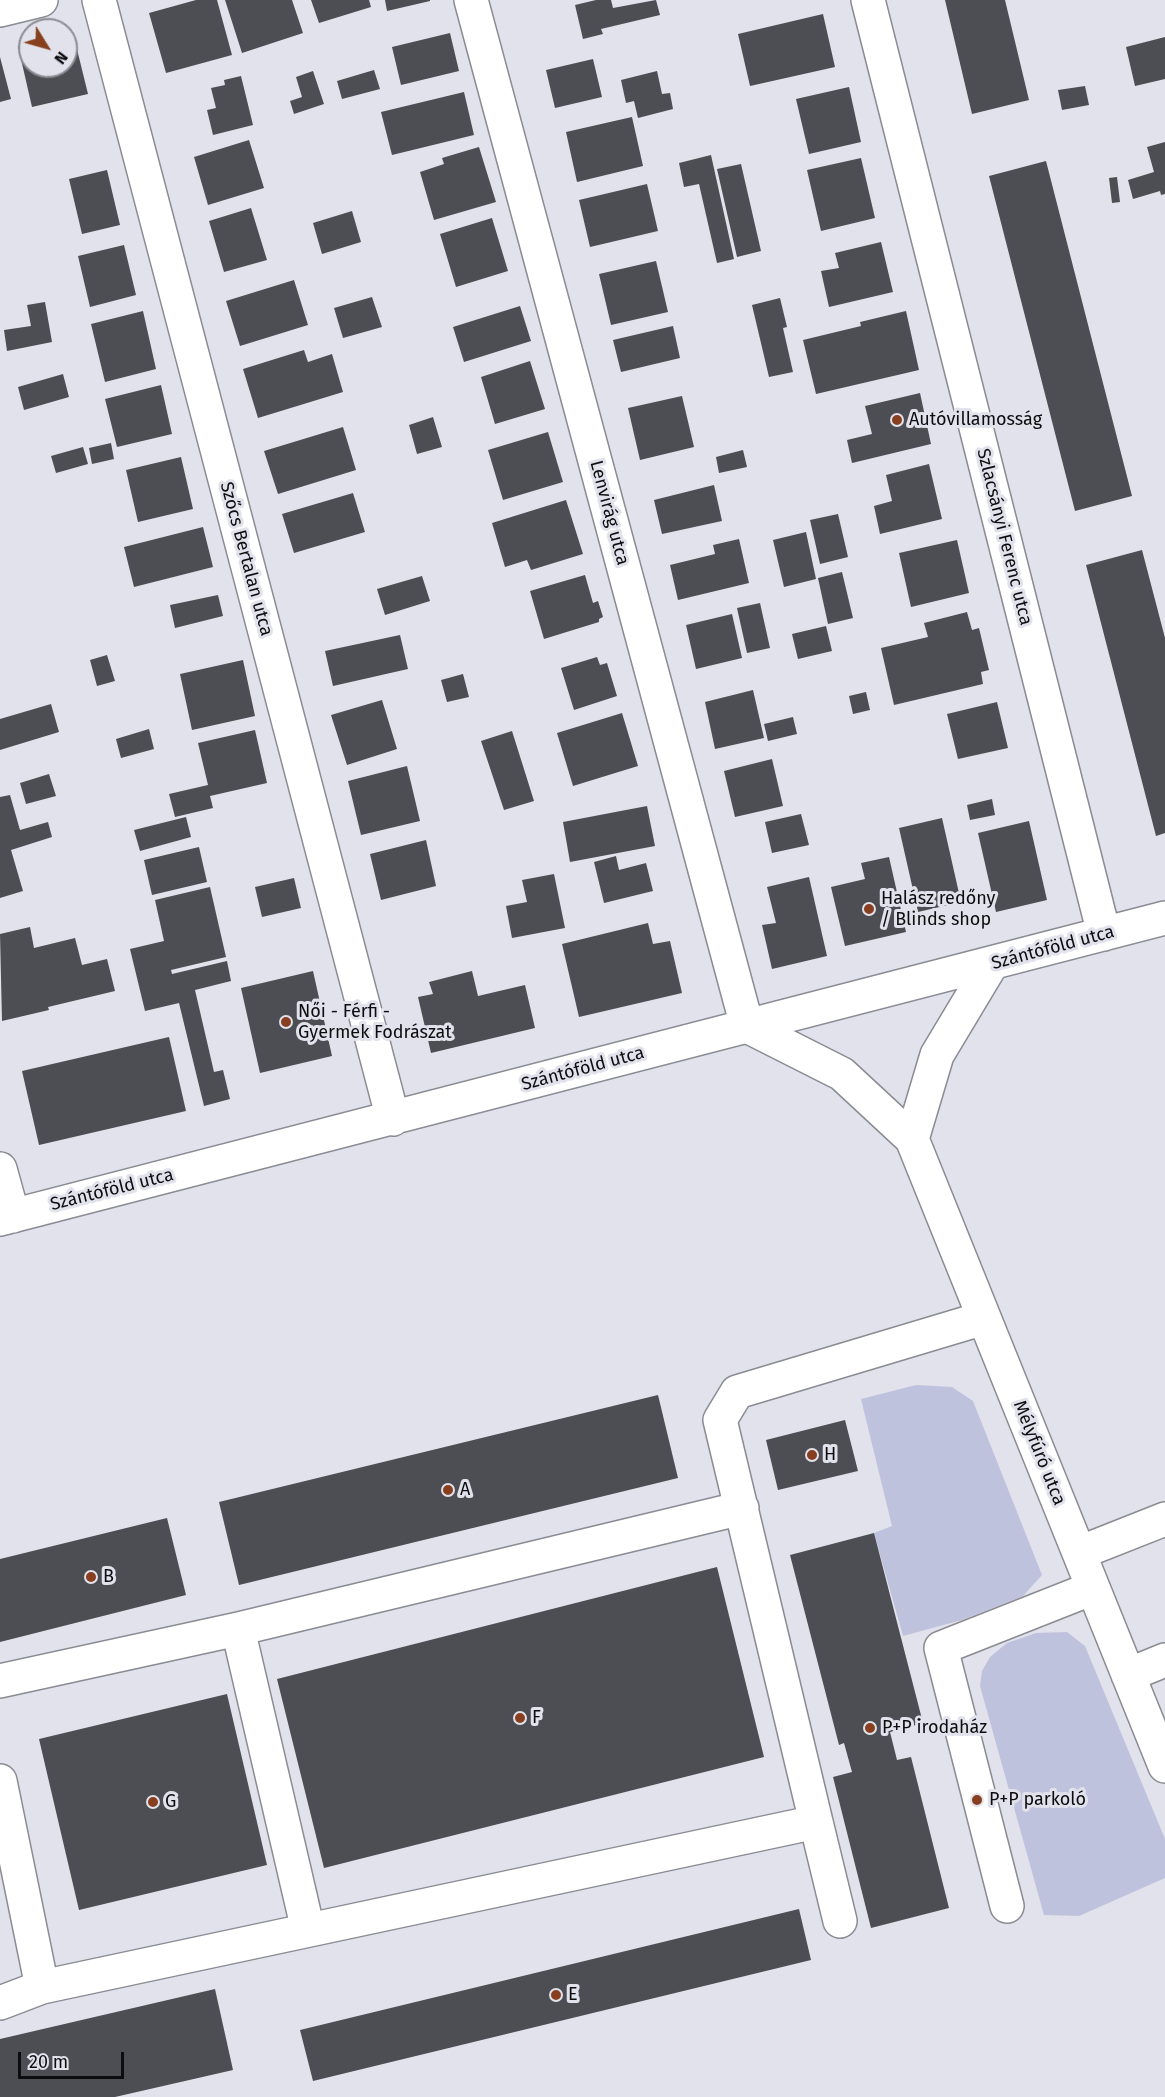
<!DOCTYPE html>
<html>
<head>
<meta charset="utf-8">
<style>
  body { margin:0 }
  #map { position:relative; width:1165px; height:2097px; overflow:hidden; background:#e1e2eb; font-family:"Fira Sans",sans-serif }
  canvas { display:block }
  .north { position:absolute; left:18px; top:18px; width:60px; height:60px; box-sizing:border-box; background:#e1e2eb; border:2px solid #8c8d93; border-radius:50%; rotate:127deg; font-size:16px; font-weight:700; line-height:24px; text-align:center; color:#0d0d10 }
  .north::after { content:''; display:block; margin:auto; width:21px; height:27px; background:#873f1f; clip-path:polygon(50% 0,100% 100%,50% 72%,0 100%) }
  .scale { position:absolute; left:18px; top:2052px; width:106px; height:27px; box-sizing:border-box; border:3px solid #0d0d10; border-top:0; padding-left:8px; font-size:18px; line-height:21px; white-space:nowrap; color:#0d0d10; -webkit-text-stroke:4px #e1e2eb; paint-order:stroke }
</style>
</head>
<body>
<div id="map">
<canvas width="1165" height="2097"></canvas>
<div class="north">N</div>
<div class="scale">20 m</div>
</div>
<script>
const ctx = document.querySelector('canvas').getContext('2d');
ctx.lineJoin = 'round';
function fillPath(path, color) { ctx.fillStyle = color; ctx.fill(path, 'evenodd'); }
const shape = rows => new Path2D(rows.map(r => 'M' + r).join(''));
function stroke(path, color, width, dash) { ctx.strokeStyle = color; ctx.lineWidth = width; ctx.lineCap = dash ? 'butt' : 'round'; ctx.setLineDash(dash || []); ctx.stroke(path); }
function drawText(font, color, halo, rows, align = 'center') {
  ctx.font = font + ' "Fira Sans",sans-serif'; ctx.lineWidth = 6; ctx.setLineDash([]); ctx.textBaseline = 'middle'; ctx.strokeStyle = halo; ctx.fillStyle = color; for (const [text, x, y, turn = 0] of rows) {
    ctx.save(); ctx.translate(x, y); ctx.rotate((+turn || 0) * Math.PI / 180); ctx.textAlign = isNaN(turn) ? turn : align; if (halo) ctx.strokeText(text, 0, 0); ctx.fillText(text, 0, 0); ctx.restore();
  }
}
fillPath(shape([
  [916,1385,952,1387,973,1401,1042,1575,1023,1596,962,1620,903,1636,874,1533,892,1526,861,1399],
  [1067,1632,1085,1646,1165,1839,1165,1878,1079,1916,1044,1915,980,1686,982,1671,990,1657,1007,1643,1036,1633]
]), '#bfc2dd');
fillPath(shape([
  [196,0,217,0,232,55,166,73,149,13],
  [225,0,292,0,303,33,242,53],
  [311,0,369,0,371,7,319,23],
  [385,0,430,0,430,1,387,11],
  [596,0,611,0,613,8,656,0,660,15,601,29,603,34,583,39,575,5],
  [945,0,1005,0,1029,100,972,114],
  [823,14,835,67,750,86,738,34],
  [73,33,88,94,32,107,18,46,30,43,30,66,66,66,66,34],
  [450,33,459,71,401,85,392,47],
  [1165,37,1165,79,1135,86,1126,47],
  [0,57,11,99,0,102],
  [593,59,602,97,555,108,546,70],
  [374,70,380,89,342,99,337,81],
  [313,71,324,104,294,114,290,101,302,97,296,77],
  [657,71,662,94,670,93,673,109,638,118,634,101,626,103,621,80],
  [241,76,253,125,213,135,207,110,216,108,211,88,225,85,224,80],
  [1085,86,1089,105,1062,110,1058,90],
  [849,87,861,142,809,154,796,99],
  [464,92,474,135,392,155,381,112],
  [632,117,643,166,577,182,566,132],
  [249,140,264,188,208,205,194,157],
  [1165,142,1165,194,1161,195,1160,191,1133,199,1128,180,1154,172,1147,147],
  [479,147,496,202,434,220,420,172,444,164,442,158],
  [711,155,734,259,717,263,699,184,684,187,679,163],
  [861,158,875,218,821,231,807,170],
  [1046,161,1132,496,1075,511,989,176],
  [741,164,761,251,737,257,717,169],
  [107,170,120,225,82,234,69,179],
  [1117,177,1120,202,1112,203,1109,178],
  [647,184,658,231,590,247,579,200],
  [251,208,267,260,224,272,209,221],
  [352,211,361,242,322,254,313,223],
  [492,218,508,271,456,287,440,234],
  [881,242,893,292,829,307,821,271,839,268,835,253],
  [124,245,136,295,90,307,78,256],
  [656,261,668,312,611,325,599,274],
  [294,280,308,325,240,346,226,301],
  [372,297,382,327,343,338,334,308],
  [780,298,787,327,783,328,793,372,769,377,752,305],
  [45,302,52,342,7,351,4,330,31,326,27,305],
  [520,306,531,341,464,362,453,327],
  [143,311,156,369,105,382,91,324],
  [906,311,919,370,816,394,803,340,861,326,860,322],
  [673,326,680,358,621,372,613,340],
  [304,350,308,362,332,354,343,392,258,418,243,369],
  [530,361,545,409,495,424,481,377],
  [63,374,69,397,24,410,18,387],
  [161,385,172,434,117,447,105,399],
  [920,393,931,444,852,463,847,440,872,434,865,406],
  [682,396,694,447,640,460,628,408],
  [433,417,442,447,417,454,409,425],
  [343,427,356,470,278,494,264,451],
  [548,432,563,482,503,500,488,450],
  [111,443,114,459,92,464,89,448],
  [83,447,88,464,56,473,51,456],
  [743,450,747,467,719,473,716,457],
  [181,457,193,509,138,522,126,470],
  [929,464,942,519,880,534,874,506,892,501,886,475],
  [714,485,722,521,662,534,654,500],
  [353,493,365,532,294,553,282,514],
  [566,500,583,554,531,570,527,560,505,567,492,523],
  [838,514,848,557,820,564,810,520],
  [203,527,213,567,134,587,124,547],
  [806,532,816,579,784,587,773,540],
  [739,539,749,583,678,600,670,565,715,554,713,545],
  [957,540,969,593,911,607,899,553],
  [1142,550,1165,638,1165,833,1156,836,1086,565],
  [842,572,853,618,828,624,818,578],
  [585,575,593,603,598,601,603,617,599,619,599,622,544,639,530,591],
  [422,576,430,601,385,615,377,589],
  [218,595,223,616,175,628,170,605],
  [760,603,770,648,747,653,737,608],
  [967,612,972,630,979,628,989,670,981,672,983,684,894,705,881,648,928,637,924,623],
  [732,614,742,658,696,669,686,625],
  [826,626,832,651,798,659,792,634],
  [400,635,408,669,333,686,325,651],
  [107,655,115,681,97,686,90,660],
  [597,657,600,665,607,663,617,696,574,710,561,668],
  [243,660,255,716,192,730,180,674],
  [463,674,469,697,447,702,441,680],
  [753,690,764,738,715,749,705,702],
  [866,692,870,710,853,714,849,696],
  [382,700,397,749,347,765,331,715],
  [997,702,1008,748,958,759,947,714],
  [51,704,59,732,0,750,0,719],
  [622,713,638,766,573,786,557,733],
  [793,717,797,734,768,741,764,724],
  [149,729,154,749,121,758,116,739],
  [255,730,267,783,210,796,213,808,175,817,169,794,208,785,198,743],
  [512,731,534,801,504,810,481,741],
  [772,759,783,806,735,817,724,771],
  [407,766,420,821,361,835,348,781],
  [49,774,56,796,26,804,20,783],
  [10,795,20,830,48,822,52,837,11,850,23,891,0,898,0,797],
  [992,799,995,815,970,820,967,805],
  [647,806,655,846,570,862,563,822],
  [801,814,809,845,772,853,765,822],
  [186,817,191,837,140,851,134,830],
  [942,818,961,902,918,912,899,828],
  [1029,821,1047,900,996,912,978,833],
  [426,840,436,886,381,900,370,854],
  [199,847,207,882,152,895,144,860],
  [616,856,619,870,646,863,653,891,604,903,594,862],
  [889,857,906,932,845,946,831,887,865,879,861,863],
  [554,874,565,928,512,938,506,906,527,902,522,880],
  [809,877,827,956,772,969,762,925,776,923,767,887],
  [294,878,301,908,262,917,255,887],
  [210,887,226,957,171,970,172,974,227,961,231,981,195,990,214,1072,223,1070,230,1099,204,1106,179,1003,145,1011,130,949,164,941,155,900],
  [648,923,653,944,670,941,682,993,579,1017,562,944],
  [30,927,34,948,75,938,82,965,107,959,115,991,48,1007,49,1010,2,1021,0,934],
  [313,971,332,1056,260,1073,241,988],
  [472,971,478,996,525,985,535,1028,431,1053,418,997,433,994,429,982],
  [169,1037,186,1111,39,1145,22,1071],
  [658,1395,678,1478,239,1585,219,1502],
  [845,1420,858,1471,778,1490,766,1440],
  [167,1518,186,1595,0,1642,0,1559],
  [874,1533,923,1723,890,1732,897,1760,911,1757,949,1908,871,1928,833,1777,852,1772,844,1743,839,1745,790,1555],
  [717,1567,764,1757,324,1868,277,1679],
  [227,1694,267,1865,79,1910,39,1739],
  [799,1909,811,1960,313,2081,300,2030],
  [215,1989,233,2070,115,2097,0,2097,0,2039]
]), '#4d4d54');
const minor = shape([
  [99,0,393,1119],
  [471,0,747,1026],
  [868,0,1104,934],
  [0,10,41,0],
  [747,1026,842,1074,912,1139,1165,1766],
  [912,1139,937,1055,991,965],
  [0,1169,13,1216],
  [0,1219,1165,918],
  [1079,1553,1165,1519],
  [238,1629,308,1930],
  [1128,1675,1165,1660],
  [0,1681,238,1629,742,1508],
  [0,1781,42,1987,816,1822,720,1420,737,1392,984,1318],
  [816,1822,840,1921],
  [1007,1906,941,1648,1093,1588],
  [0,2003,42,1987]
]);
stroke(minor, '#8a8b93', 36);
stroke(minor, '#fff', 33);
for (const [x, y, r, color] of [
  [897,420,6,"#873f1f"],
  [869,909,6,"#873f1f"],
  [286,1022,6,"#873f1f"],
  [812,1455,6,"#873f1f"],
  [448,1490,6,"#873f1f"],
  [91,1577,6,"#873f1f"],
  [520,1718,6,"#873f1f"],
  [870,1728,6,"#873f1f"],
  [977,1800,6,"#873f1f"],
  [153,1802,6,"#873f1f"],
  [556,1995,6,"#873f1f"]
]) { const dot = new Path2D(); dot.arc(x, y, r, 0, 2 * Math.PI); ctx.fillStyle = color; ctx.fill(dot); stroke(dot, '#e1e2eb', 2); }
drawText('18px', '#0d0d10', '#e1e2eb', [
  ["Autóvillamosság",909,420],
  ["Halász redőny",881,899],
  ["/ Blinds shop",881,920],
  ["Női - Férfi -",298,1012],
  ["Gyermek Fodrászat",298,1033],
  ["H",824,1455],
  ["A",460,1490],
  ["B",103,1577],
  ["F",532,1718],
  ["P+P irodaház",882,1728],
  ["P+P parkoló",989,1800],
  ["G",165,1802],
  ["E",568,1995]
], 'left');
drawText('18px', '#0d0d10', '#e1e2eb', [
  ["Lenvirág utca",609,513,75],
  ["Szlacsányi Ferenc utca",1004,537,76],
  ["Szőcs Bertalan utca",246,559,75],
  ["Szántóföld utca",1053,948,-15],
  ["Szántóföld utca",583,1069,-15],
  ["Szántóföld utca",112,1190,-14],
  ["Mélyfúró utca",1039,1453,68]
]);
</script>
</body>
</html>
